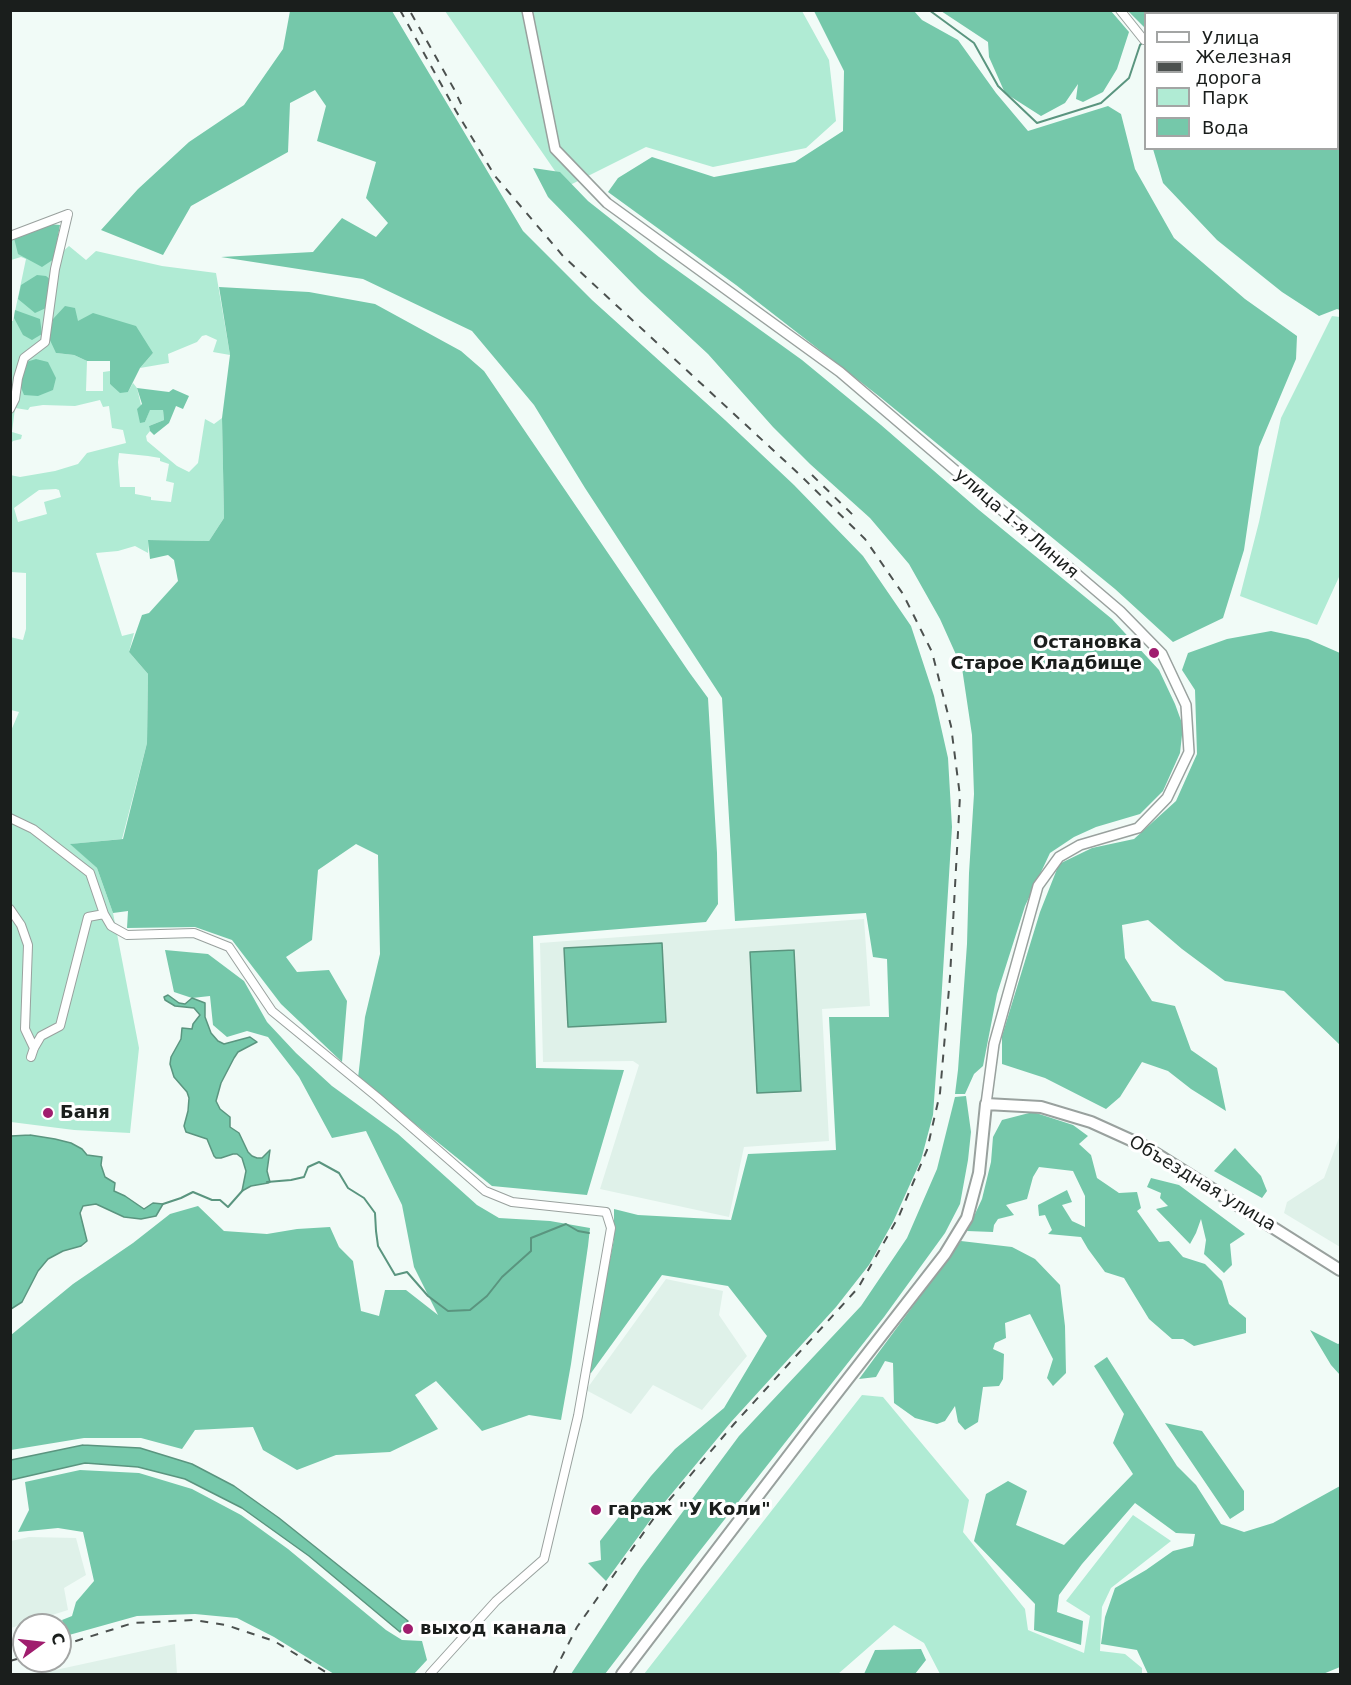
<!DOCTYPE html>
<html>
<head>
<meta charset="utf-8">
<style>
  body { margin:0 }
  #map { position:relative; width:1351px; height:1685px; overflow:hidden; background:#f1fbf7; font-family:"DejaVu Sans",sans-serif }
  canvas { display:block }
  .frame { position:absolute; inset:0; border:12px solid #1a1e1c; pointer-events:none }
  .legend { position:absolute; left:1144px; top:12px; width:195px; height:138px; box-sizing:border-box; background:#fff; border:2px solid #a3a5a4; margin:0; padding:8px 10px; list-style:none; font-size:18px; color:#1a1e1c }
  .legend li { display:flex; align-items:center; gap:12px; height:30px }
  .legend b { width:30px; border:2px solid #a3a5a4 }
  .north { position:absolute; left:12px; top:1613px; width:60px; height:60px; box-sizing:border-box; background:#fff; border:2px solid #a3a5a4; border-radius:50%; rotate:75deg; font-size:16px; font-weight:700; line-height:24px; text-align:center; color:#1a1e1c }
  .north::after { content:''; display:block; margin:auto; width:21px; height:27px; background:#a01d6e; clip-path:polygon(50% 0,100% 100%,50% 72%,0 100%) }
</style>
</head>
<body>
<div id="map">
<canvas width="1351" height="1685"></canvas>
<div class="frame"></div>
<ul class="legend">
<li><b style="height:8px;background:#fff"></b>Улица</li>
<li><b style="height:8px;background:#4c514f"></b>Железная дорога</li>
<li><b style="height:16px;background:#b0ebd4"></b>Парк</li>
<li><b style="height:16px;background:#75c8aa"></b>Вода</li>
</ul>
<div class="north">С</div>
</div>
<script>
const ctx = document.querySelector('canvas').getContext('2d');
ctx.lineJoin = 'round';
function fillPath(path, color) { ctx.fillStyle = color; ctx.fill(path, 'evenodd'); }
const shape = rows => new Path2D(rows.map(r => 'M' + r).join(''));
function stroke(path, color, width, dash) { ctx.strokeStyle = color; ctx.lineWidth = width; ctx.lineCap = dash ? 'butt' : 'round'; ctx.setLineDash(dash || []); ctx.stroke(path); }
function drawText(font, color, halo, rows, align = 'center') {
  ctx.font = font + ' "DejaVu Sans",sans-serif'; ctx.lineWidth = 6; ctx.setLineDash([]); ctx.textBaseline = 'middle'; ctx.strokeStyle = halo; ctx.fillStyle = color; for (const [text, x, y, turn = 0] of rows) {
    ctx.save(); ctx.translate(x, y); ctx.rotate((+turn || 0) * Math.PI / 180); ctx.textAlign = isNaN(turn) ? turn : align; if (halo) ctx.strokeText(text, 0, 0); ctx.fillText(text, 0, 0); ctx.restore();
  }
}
fillPath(shape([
  [864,919,870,1006,822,1009,829,1141,744,1147,729,1217,600,1189,639,1065,633,1061,543,1062,540,943],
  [1340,1135,1340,1247,1284,1213,1287,1202,1324,1178],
  [666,1279,723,1291,719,1315,747,1356,702,1410,653,1385,631,1414,586,1390],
  [29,1537,76,1538,86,1575,64,1588,68,1610,11,1628,11,1541],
  [175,1644,177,1674,37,1674]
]), '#dff1e9');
fillPath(shape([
  [445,11,802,11,829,60,836,121,806,148,713,167,646,147,566,187],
  [14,238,54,259,69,246,86,260,96,251,162,266,216,273,230,355,213,352,217,340,206,335,202,336,197,342,168,354,169,363,140,368,153,353,56,353,74,355,87,361,86,391,103,391,103,372,110,371,110,384,128,392,133,383,137,388,145,422,150,409,163,410,164,420,149,426,150,431,146,436,147,441,177,466,189,472,198,463,205,419,214,424,222,418,224,518,209,541,149,540,148,553,135,546,118,551,96,553,122,636,134,633,129,652,148,674,147,743,122,839,71,844,97,868,113,913,139,1048,130,1133,74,1130,11,1122,10,733,19,712,11,710,10,637,23,640,26,629,26,573,11,572,10,475,20,477,55,471,78,464,87,453,126,443,123,430,112,428,109,406,103,407,100,400,75,406,43,405,30,407,28,410,15,408,12,432,22,435,21,439,13,441,11,443,10,399,12,379,10,377,11,321,13,321,26,259,21,257,11,260,11,240],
  [119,453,148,456,160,458,160,461,169,464,166,481,174,483,171,502,151,500,151,497,135,494,135,487,120,487,118,462],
  [56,489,59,490,61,497,44,502,47,514,18,522,14,508,39,490],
  [1332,316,1340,317,1340,578,1339,577,1317,625,1240,596,1259,522,1281,418],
  [862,1395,883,1397,969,1500,963,1532,1025,1609,1028,1630,1084,1653,1090,1616,1066,1601,1133,1515,1171,1541,1111,1588,1102,1607,1100,1651,1125,1654,1142,1668,1142,1674,940,1674,924,1643,894,1625,838,1674,644,1674]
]), '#b0ebd4');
fillPath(shape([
  [1267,10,1340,11,1340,310,1337,309,1319,316,1282,292,1217,240,1163,183,1153,149,1338,148,1338,14,1265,13],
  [290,11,392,11,523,231,592,300,725,420,794,485,863,556,911,626,934,696,948,758,952,827,941,1004,933,1115,921,1160,893,1222,869,1265,836,1307,731,1422,654,1515,606,1581,588,1563,601,1560,600,1541,651,1476,675,1449,724,1408,767,1336,728,1286,662,1275,591,1373,588,1372,614,1239,614,1209,638,1215,731,1220,748,1154,836,1150,829,1017,889,1017,887,959,873,957,866,913,735,921,722,698,585,488,534,405,472,331,363,279,221,257,313,252,342,218,376,237,388,223,366,198,376,162,317,141,326,106,315,90,290,103,288,152,191,206,163,255,101,230,138,189,189,142,244,105,283,49],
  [814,11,914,11,922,20,958,40,996,93,1028,131,1108,106,1121,114,1135,169,1174,238,1245,299,1297,336,1296,359,1259,447,1244,550,1223,618,1173,642,1115,589,880,397,736,285,608,192,618,178,652,157,714,177,795,162,843,131,844,71],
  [941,11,1111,11,1129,32,1117,69,1103,92,1083,102,1076,99,1078,84,1065,103,1041,116,1005,93,989,57,988,42],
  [1128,11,1247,11,1245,14,1146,14,1144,27],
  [533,168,560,172,588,201,659,257,802,360,881,425,979,510,1112,619,1159,670,1175,704,1183,726,1180,753,1163,791,1140,814,1096,827,1074,837,1050,853,1025,906,997,994,983,1066,974,1074,965,1094,955,1094,958,1070,967,944,969,873,974,794,972,735,962,668,940,619,909,564,870,518,810,464,773,427,708,354,641,292,548,197],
  [49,224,60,225,54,259,42,267,18,254,14,238],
  [37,275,46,276,51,280,46,308,35,313,18,299,21,285],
  [219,287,309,292,375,304,461,351,484,371,689,672,708,698,717,853,718,904,706,922,533,936,536,1068,624,1070,587,1195,492,1186,358,1078,365,1017,380,954,378,855,356,844,318,870,312,940,286,957,297,972,329,970,347,1001,342,1062,281,1004,232,940,195,927,127,928,128,911,113,913,97,868,70,844,123,839,147,743,148,674,129,652,142,615,149,613,178,581,174,560,168,555,150,559,148,540,209,541,224,518,222,418,230,355],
  [65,306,75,308,78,321,93,313,136,326,153,353,140,368,128,392,120,393,110,384,110,361,87,361,74,355,56,353,49,338,53,319],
  [15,310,40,319,42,334,32,340,23,335,14,318],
  [36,359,48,362,56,378,53,390,38,396,24,395,20,385,26,362],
  [137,388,169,392,173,389,189,396,183,409,176,406,169,423,154,435,150,431,149,426,164,420,163,410,150,410,145,422,140,423,137,409,142,404],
  [1271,631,1308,639,1340,653,1340,1045,1284,991,1225,981,1182,949,1148,920,1122,925,1125,958,1152,1001,1175,1006,1191,1050,1217,1068,1226,1111,1191,1089,1168,1071,1142,1062,1120,1097,1106,1109,1045,1078,1002,1064,1002,1036,1040,912,1059,864,1092,848,1134,839,1176,801,1197,754,1195,690,1182,670,1188,653,1227,639],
  [165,950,208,954,244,981,267,1022,296,1053,332,1086,398,1134,477,1205,499,1218,550,1221,590,1228,588,1246,571,1364,561,1420,529,1415,482,1431,436,1381,415,1395,438,1429,390,1452,336,1455,297,1470,263,1450,253,1427,195,1430,182,1449,141,1438,84,1438,11,1450,11,1335,73,1284,133,1243,170,1214,198,1206,224,1231,267,1234,297,1229,330,1227,339,1247,353,1261,361,1311,379,1316,385,1290,406,1290,438,1315,414,1267,402,1205,366,1131,332,1138,299,1077,268,1037,247,1031,227,1037,213,1025,210,996,192,998,174,992],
  [966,1096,971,1132,968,1160,960,1204,945,1233,884,1317,695,1557,605,1674,571,1674,641,1568,739,1436,861,1306,907,1238,937,1169,955,1097],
  [1033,1112,1073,1125,1088,1136,1079,1144,1091,1155,1097,1178,1119,1193,1137,1192,1141,1208,1137,1211,1159,1242,1169,1241,1183,1257,1205,1264,1222,1281,1229,1304,1246,1318,1246,1333,1194,1346,1183,1339,1172,1339,1149,1319,1124,1278,1105,1272,1088,1249,1081,1237,1048,1234,1052,1230,1045,1215,1039,1216,1038,1205,1067,1190,1072,1202,1062,1205,1072,1221,1085,1227,1085,1196,1073,1171,1039,1167,1033,1177,1027,1199,1006,1205,1014,1215,998,1219,994,1225,993,1232,967,1231,982,1199,991,1162,993,1137,1002,1120],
  [1235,1148,1261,1176,1267,1191,1262,1198,1214,1171],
  [1151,1178,1179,1185,1245,1234,1230,1244,1232,1265,1224,1273,1204,1254,1206,1240,1201,1219,1196,1233,1190,1244,1156,1209,1168,1206,1160,1198,1161,1193,1147,1187],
  [961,1241,1012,1247,1035,1259,1060,1285,1065,1326,1066,1373,1053,1386,1047,1378,1053,1359,1030,1314,1005,1323,1006,1338,995,1343,993,1349,1004,1354,1003,1379,999,1386,983,1387,978,1422,965,1430,958,1422,955,1406,945,1421,937,1424,915,1418,894,1403,893,1363,885,1361,876,1377,859,1379],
  [1310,1330,1338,1344,1340,1343,1340,1375,1331,1365],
  [1107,1357,1177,1466,1196,1485,1221,1524,1244,1532,1273,1523,1340,1486,1340,1667,1323,1674,1148,1674,1137,1650,1101,1644,1105,1617,1115,1588,1146,1570,1173,1551,1193,1546,1195,1534,1176,1533,1135,1503,1082,1564,1059,1595,1057,1612,1083,1621,1081,1645,1034,1630,1035,1604,974,1541,986,1494,1008,1481,1027,1491,1016,1525,1064,1545,1133,1474,1113,1443,1124,1414,1094,1366],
  [1165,1423,1202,1431,1244,1491,1244,1510,1230,1519],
  [80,1470,139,1473,192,1489,241,1515,288,1549,386,1630,402,1640,422,1641,427,1660,414,1674,334,1674,274,1637,237,1618,195,1614,137,1616,69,1635,62,1620,72,1616,76,1602,94,1581,83,1532,58,1528,18,1532,29,1510,25,1482],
  [921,1649,926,1660,915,1674,864,1674,875,1650]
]), '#75c8aa');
const water = shape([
  [662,943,666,1022,568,1027,564,948,662,943],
  [794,950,801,1091,757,1093,750,952,794,950],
  [168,995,179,1003,185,1004,192,998,205,1003,205,1017,211,1033,218,1041,224,1044,250,1037,257,1042,238,1052,234,1058,221,1083,216,1101,220,1109,230,1117,230,1127,239,1133,248,1152,252,1156,257,1158,262,1158,270,1150,267,1171,270,1182,268,1183,251,1186,242,1191,246,1171,242,1158,237,1154,233,1154,221,1158,216,1158,214,1156,207,1139,186,1132,184,1126,188,1111,189,1098,187,1092,174,1077,170,1064,171,1057,181,1039,182,1028,192,1029,193,1024,200,1015,194,1008,175,1006,165,1000,164,997,168,995],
  [30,1135,55,1139,71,1143,82,1149,87,1155,102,1157,101,1165,105,1177,115,1183,114,1191,125,1196,144,1209,153,1203,163,1204,156,1216,141,1219,124,1217,96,1204,83,1206,80,1213,87,1241,81,1246,63,1251,48,1259,38,1271,22,1302,11,1309,11,1136,30,1135],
  [83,1445,140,1448,192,1464,234,1486,279,1518,408,1621,400,1632,309,1556,242,1508,185,1479,138,1467,85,1463,11,1480,11,1460,83,1445]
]);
fillPath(water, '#75c8aa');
stroke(water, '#5a957f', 1.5);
stroke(shape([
  [929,10,974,43,998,86,1037,123,1101,103,1129,78,1140,45,1144,41],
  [1253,14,1255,10],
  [267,1182,291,1180,304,1177,308,1167,319,1162,339,1173,348,1188,364,1198,375,1213,376,1231,378,1246,395,1275,407,1272,428,1296,448,1311,470,1310,487,1296,502,1277,531,1251,531,1238,566,1224,578,1231,589,1233],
  [163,1204,181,1198,193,1192,212,1200,220,1200,228,1207,243,1190]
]), '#5a957f', 2);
const minor = shape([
  [1120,10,1144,40],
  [10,236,68,214],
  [10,409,15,399,18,378,24,358,45,342,55,269,68,214],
  [10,818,33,829,90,873,104,914,111,926,127,935,194,933,229,947,272,1011,377,1097,485,1191,512,1202,606,1212,611,1228,578,1416,544,1559,496,1601,430,1674],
  [10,909,21,925,28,945,25,1029,34,1048],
  [31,1057,34,1048,41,1036,60,1026,88,917,104,914]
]);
const tertiary = shape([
  [527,10,555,149,607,203,840,372,1120,611,1162,654,1186,705,1189,752,1167,798,1138,828,1080,845,1059,857,1038,886,994,1044,986,1104]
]);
const secondary = shape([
  [622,1674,812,1425,945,1254,967,1218,979,1173,986,1104,1041,1107,1091,1122,1144,1146,1340,1270]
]);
stroke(minor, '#99a19e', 10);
stroke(tertiary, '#99a19e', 12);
stroke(secondary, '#99a19e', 14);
stroke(minor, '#fff', 8);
stroke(tertiary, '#fff', 9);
stroke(secondary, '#fff', 10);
stroke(shape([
  [400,10,456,111,495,176,563,256,799,474,865,539,903,594,932,652,951,726,960,796,950,977,940,1093,927,1150,899,1216,858,1288,734,1424,654,1518,577,1627,553,1674],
  [411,13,454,89,463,108],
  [812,475,857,519],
  [60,1646,133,1623,193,1620,226,1625,274,1641,329,1674],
  [10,1661,24,1657]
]), '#4c514f', 2, [8, 8]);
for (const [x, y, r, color] of [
  [1154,653,6,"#a01d6e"],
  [48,1113,6,"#a01d6e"],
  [596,1510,6,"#a01d6e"],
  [408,1629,6,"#a01d6e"]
]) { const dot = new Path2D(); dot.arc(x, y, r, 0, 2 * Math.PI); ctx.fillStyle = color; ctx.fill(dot); stroke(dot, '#fff', 2); }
drawText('18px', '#1a1e1c', '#fff', [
  ["улица 1-я Линия",1016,524,41],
  ["Объездная улица",1202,1184,31]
]);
drawText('bold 18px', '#1a1e1c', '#fff', [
  ["Остановка",1142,643,"right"],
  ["Старое Кладбище",1142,664,"right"],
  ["Баня",60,1113],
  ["гараж \"У Коли\"",608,1510],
  ["выход канала",420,1629]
], 'left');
</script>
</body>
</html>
